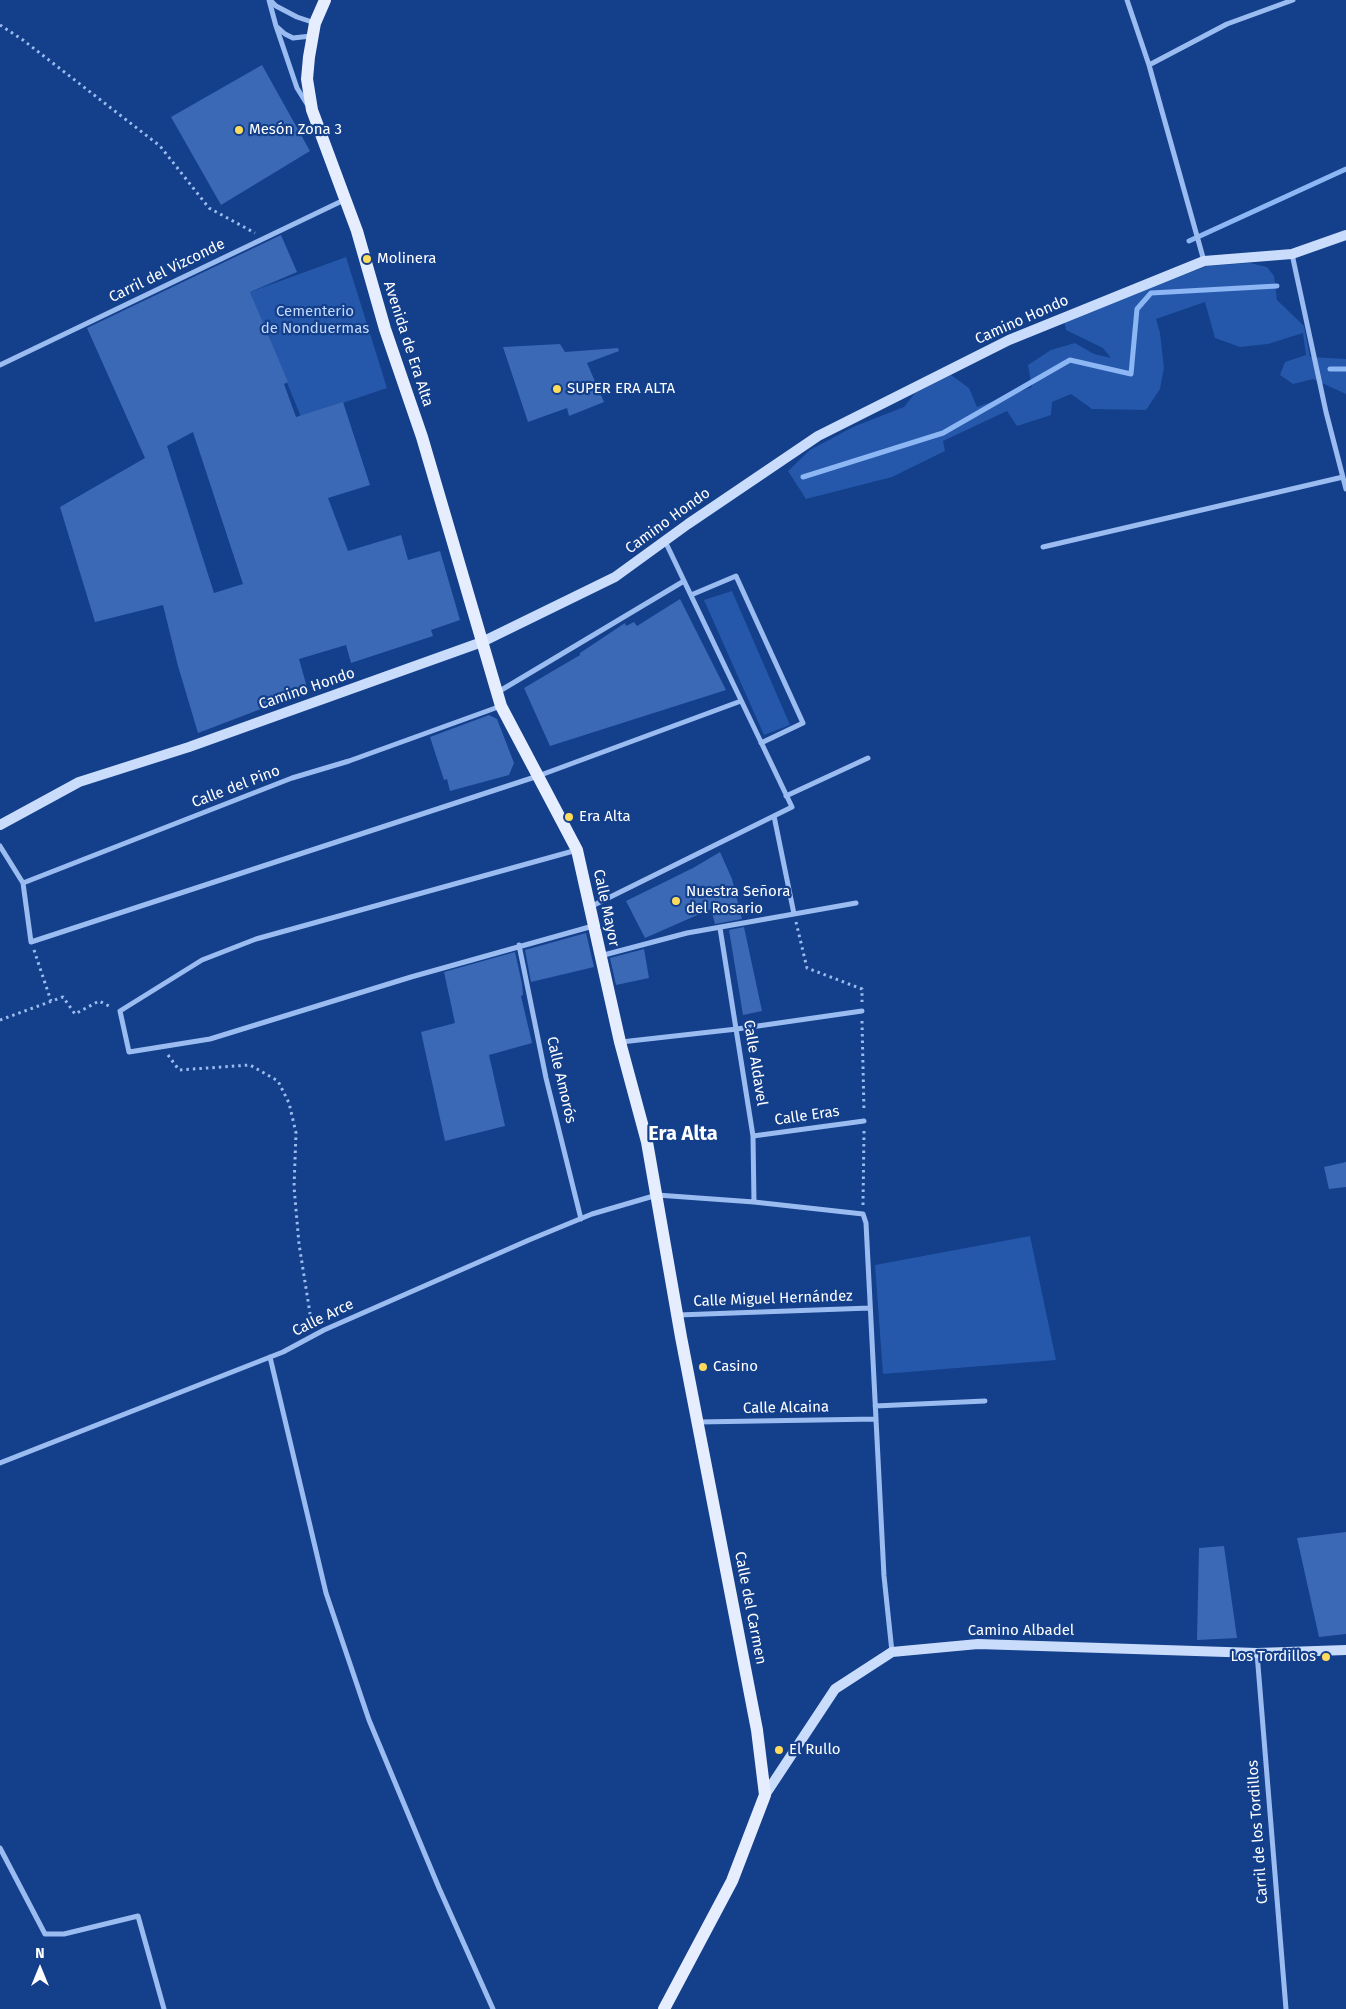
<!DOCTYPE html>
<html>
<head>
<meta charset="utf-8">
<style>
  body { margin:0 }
  #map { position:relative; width:1346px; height:2009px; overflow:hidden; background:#133f8b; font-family:"Fira Sans",sans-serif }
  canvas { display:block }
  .north { position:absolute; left:15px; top:1944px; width:50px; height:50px; -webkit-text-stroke:4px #133f8b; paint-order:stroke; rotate:0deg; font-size:14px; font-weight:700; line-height:20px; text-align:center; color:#fff }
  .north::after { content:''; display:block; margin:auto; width:18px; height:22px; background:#fff; clip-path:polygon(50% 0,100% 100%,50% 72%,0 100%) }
</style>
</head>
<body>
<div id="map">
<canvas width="1346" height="2009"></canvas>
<div class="north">N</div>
</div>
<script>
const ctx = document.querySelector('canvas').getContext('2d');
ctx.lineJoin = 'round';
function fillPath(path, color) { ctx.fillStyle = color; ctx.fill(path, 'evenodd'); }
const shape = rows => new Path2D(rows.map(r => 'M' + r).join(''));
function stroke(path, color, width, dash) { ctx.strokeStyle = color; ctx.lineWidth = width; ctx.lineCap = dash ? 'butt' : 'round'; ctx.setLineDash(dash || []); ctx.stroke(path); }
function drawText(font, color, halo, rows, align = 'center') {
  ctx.font = font + ' "Fira Sans",sans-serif'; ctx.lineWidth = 4.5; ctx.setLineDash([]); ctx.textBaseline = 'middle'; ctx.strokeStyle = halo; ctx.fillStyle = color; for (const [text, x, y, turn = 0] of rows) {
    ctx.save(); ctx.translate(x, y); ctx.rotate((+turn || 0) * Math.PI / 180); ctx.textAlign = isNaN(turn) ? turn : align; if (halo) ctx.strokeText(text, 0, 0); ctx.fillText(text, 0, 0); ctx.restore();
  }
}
fillPath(shape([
  [346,257,387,388,301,417,250,292],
  [1250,263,1267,267,1274,276,1277,300,1304,326,1310,357,1346,359,1346,394,1313,379,1293,384,1280,375,1285,362,1306,355,1303,333,1268,344,1240,347,1215,338,1205,302,1156,319,1160,333,1164,368,1160,389,1146,410,1092,409,1071,394,1052,402,1051,415,1017,426,1007,411,943,441,945,451,892,477,806,499,788,471,810,450,853,427,904,407,915,393,951,375,969,388,977,407,1032,387,1028,365,1051,350,1075,343,1094,354,1111,358,1103,348,1066,330,1064,321,1207,266],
  [732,591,790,725,764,735,704,600],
  [1030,1236,1056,1360,883,1374,875,1265]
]), '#2558aa');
stroke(shape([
  [1189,241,1346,169],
  [1330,369,1346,369],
  [803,477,943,433,1070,360,1131,374,1137,309,1151,293,1277,286]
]), '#8db6f4', 5);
fillPath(shape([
  [262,65,310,151,221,205,171,117],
  [281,235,297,272,250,292,288,382,284,384,296,417,343,402,370,485,328,498,348,551,401,535,408,560,440,551,460,620,431,630,433,636,351,663,346,645,299,659,308,691,198,733,178,666,163,605,95,622,60,507,145,458,87,328],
  [193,432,243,584,214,593,167,446],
  [560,344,565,352,618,348,619,351,587,363,604,402,569,416,567,408,528,422,503,347],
  [680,599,726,690,550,746,524,688,580,655,580,653,625,623,626,626,634,622,637,626],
  [489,715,497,719,514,763,509,775,450,791,447,779,444,780,430,737],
  [720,852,732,879,742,919,715,924,711,909,645,938,626,901,693,868],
  [744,927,762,1011,743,1015,729,930],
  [586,933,594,967,531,982,525,950],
  [644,949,649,978,616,985,610,958],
  [515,952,522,984,523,995,521,996,532,1043,489,1055,505,1126,445,1141,421,1032,455,1023,444,972],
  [1346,1162,1346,1187,1329,1189,1324,1167],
  [1346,1532,1346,1634,1319,1637,1297,1538],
  [1224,1546,1237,1638,1197,1640,1199,1548]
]), '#3c69b5');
stroke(shape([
  [0,25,23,40,160,146,209,208,255,233],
  [796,922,807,968,862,989,862,1002],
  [34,950,51,1001],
  [0,1020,63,997,75,1014,99,1001,111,1007],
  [862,1021,864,1112],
  [168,1055,179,1070,250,1065,278,1081,289,1103,296,1133,294,1187,299,1244,312,1326],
  [863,1205,864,1131]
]), '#9bbcf0', 3, [2.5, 4]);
stroke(shape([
  [269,0,276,26,285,34,293,38,311,36],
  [270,0,276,6,297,17,315,23],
  [1127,0,1149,65],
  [276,26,297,88,307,104],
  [1292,254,1326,412,1346,489],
  [1204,261,1149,65,1227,24,1293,0],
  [0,365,344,200],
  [1043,547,1343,477],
  [691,595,736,576,803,723,761,743],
  [498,692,684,581],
  [786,796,868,758],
  [774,816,794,914],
  [0,846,23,883,292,778,349,761,501,706],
  [577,850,256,939,202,960,120,1011,129,1052,210,1039,411,977,593,926],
  [23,883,31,942,538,776,741,701],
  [590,907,792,807,665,541],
  [720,928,753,1136,754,1202],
  [519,945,546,1078,581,1219],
  [600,956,687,933,856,903],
  [621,1042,737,1029,862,1011],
  [753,1136,864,1121],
  [678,1315,870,1308],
  [270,1357,326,1593,369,1720,439,1888,493,2009],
  [875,1406,985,1401],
  [698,1422,876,1419],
  [0,1463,283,1352,324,1330,529,1240,592,1214,657,1195,754,1202,863,1214,866,1223,884,1576,892,1652],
  [1257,1653,1286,2009],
  [0,1848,45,1934,64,1934,138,1916,164,2009]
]), '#9bbcf0', 5);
stroke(shape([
  [0,825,79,782,189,747,482,642,615,577,688,524,818,436,1009,340,1204,261,1292,254,1346,235],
  [765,1795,835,1689,892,1652,978,1644,1257,1653,1346,1650]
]), '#c9dcfb', 10);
stroke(shape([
  [325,0,315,23,309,57,307,79,312,110,357,231,385,329,422,437,501,706,577,850,620,1042,647,1142,681,1337,757,1730,765,1795,732,1881,664,2009]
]), '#e5edff', 12);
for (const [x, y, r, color] of [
  [239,130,5,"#ffdb5b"],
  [367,259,5,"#ffdb5b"],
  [557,389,5,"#ffdb5b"],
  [569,817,5,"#ffdb5b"],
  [676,901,5,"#ffdb5b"],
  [703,1367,5,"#ffdb5b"],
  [1326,1657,5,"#ffdb5b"],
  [779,1750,5,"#ffdb5b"]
]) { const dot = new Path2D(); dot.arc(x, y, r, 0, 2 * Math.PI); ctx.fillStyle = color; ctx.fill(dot); stroke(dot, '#133f8b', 2); }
drawText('15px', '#fff', '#133f8b', [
  ["Mesón Zona 3",249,130],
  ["Molinera",377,259],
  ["SUPER ERA ALTA",567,389],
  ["Era Alta",579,817],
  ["Nuestra Señora",686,892],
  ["del Rosario",686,909],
  ["Casino",713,1367],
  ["Los Tordillos",1316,1657,"right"],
  ["El Rullo",789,1750]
], 'left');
drawText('15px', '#fff', '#133f8b', [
  ["Carril del Vizconde",167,271,-26],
  ["Camino Hondo",1022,320,-24],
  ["Avenida de Era Alta",408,344,72],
  ["Camino Hondo",668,521,-36],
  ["Camino Hondo",307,689,-19],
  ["Calle del Pino",236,787,-21],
  ["Calle Mayor",606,908,78],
  ["Calle Aldavel",755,1063,81],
  ["Calle Amorós",561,1080,77],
  ["Calle Eras",807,1116,-8],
  ["Calle Miguel Hernández",773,1299,-2],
  ["Calle Arce",323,1318,-26],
  ["Calle Alcaina",786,1408,-1],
  ["Calle del Carmen",750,1608,79],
  ["Camino Albadel",1021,1631],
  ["Carril de los Tordillos",1258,1832,-94]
]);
drawText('15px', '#c2d8fc', '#133f8b', [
  ["Cementerio",315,312],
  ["de Nonduermas",315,329]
]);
drawText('bold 20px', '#fff', '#133f8b', [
  ["Era Alta",683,1134]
]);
</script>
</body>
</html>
